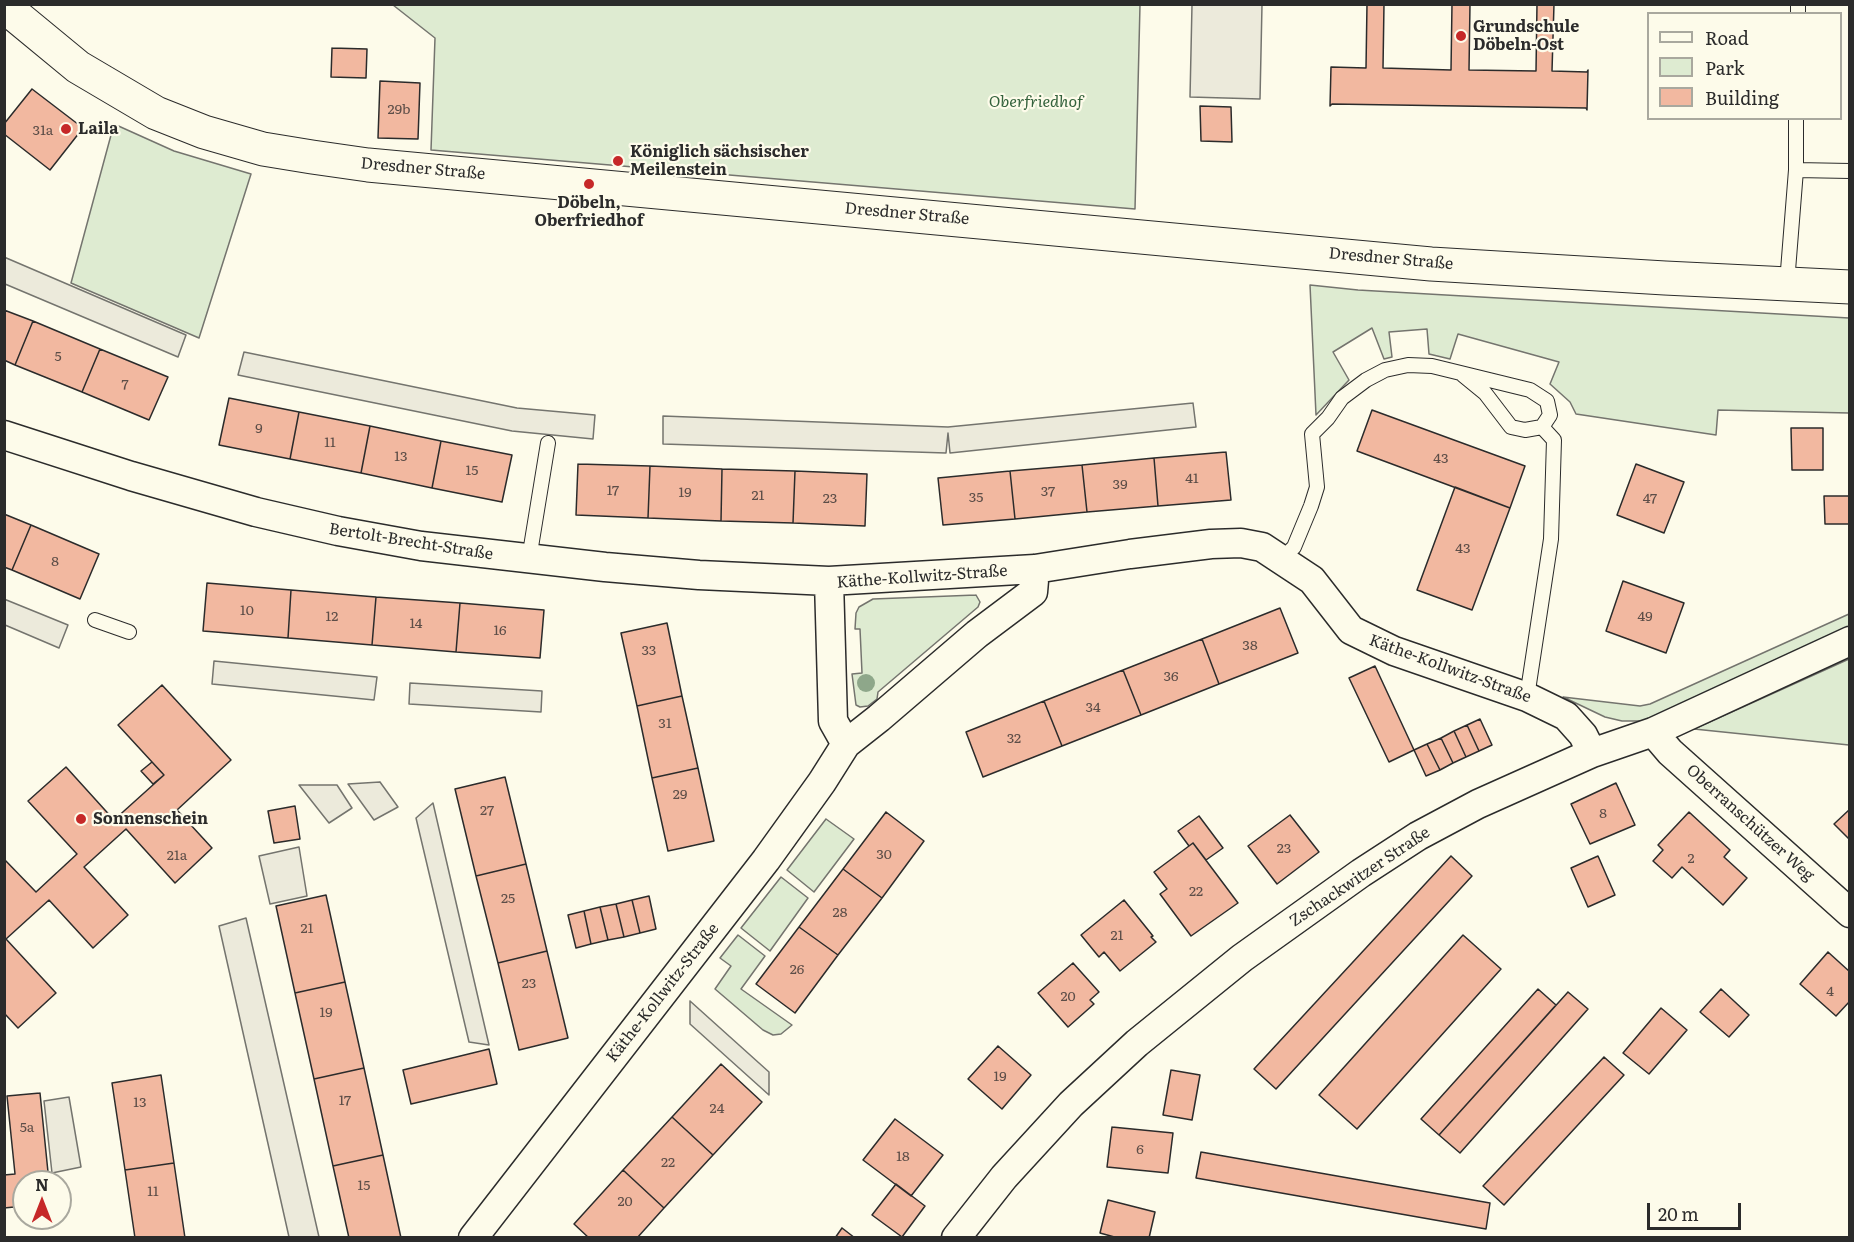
<!DOCTYPE html>
<html>
<head>
<meta charset="utf-8">
<style>
  body { margin:0 }
  #map { position:relative; width:1854px; height:1242px; overflow:hidden; background:#fdfbea; font-family:Literata,serif }
  canvas { display:block }
  .frame { position:absolute; inset:0; border:6px solid #2b2b2b; pointer-events:none }
  .legend { position:absolute; left:1647px; top:12px; width:195px; height:108px; box-sizing:border-box; background:#fdfbea; border:2px solid #a9a89e; margin:0; padding:8px 10px; list-style:none; font-size:18px; color:#2b2b2b }
  .legend li { display:flex; align-items:center; gap:12px; height:30px }
  .legend b { width:30px; border:2px solid #a9a89e }
  .north { position:absolute; left:12px; top:1170px; width:60px; height:60px; box-sizing:border-box; background:#fdfbea; border:2px solid #a9a89e; border-radius:50%; rotate:0deg; font-size:16px; font-weight:700; line-height:24px; text-align:center; color:#2b2b2b }
  .north::after { content:''; display:block; margin:auto; width:21px; height:27px; background:#c62828; clip-path:polygon(50% 0,100% 100%,50% 72%,0 100%) }
  .scale { position:absolute; left:1647px; top:1203px; width:94px; height:27px; box-sizing:border-box; border:3px solid #2b2b2b; border-top:0; padding-left:8px; font-size:18px; line-height:21px; white-space:nowrap; color:#2b2b2b; -webkit-text-stroke:4px #fdfbea; paint-order:stroke }
</style>
</head>
<body>
<div id="map">
<canvas width="1854" height="1242"></canvas>
<div class="frame"></div>
<ul class="legend">
<li><b style="height:8px;background:#fdfbea"></b>Road</li>
<li><b style="height:16px;background:#deebd1"></b>Park</li>
<li><b style="height:16px;background:#f2b8a0"></b>Building</li>
</ul>
<div class="north">N</div>
<div class="scale">20 m</div>
</div>
<script>
const ctx = document.querySelector('canvas').getContext('2d');
ctx.lineJoin = 'round';
function fillPath(path, color) { ctx.fillStyle = color; ctx.fill(path, 'evenodd'); }
const shape = rows => new Path2D(rows.map(r => 'M' + r).join(''));
function stroke(path, color, width, dash) { ctx.strokeStyle = color; ctx.lineWidth = width; ctx.lineCap = dash ? 'butt' : 'round'; ctx.setLineDash(dash || []); ctx.stroke(path); }
function drawText(font, color, halo, rows, align = 'center') {
  ctx.font = font + ' Literata,serif'; ctx.lineWidth = 4.5; ctx.setLineDash([]); ctx.textBaseline = 'middle'; ctx.strokeStyle = halo; ctx.fillStyle = color; for (const [text, x, y, turn = 0] of rows) {
    ctx.save(); ctx.translate(x, y); ctx.rotate((+turn || 0) * Math.PI / 180); ctx.textAlign = isNaN(turn) ? turn : align; if (halo) ctx.strokeText(text, 0, 0); ctx.fillText(text, 0, 0); ctx.restore();
  }
}
const green = shape([
  [393,5,1140,5,1135,209,431,150,435,38,393,5],
  [114,124,174,151,251,174,199,338,71,283,114,124],
  [1310,285,1358,290,1849,318,1849,413,1718,410,1716,435,1576,414,1570,402,1550,384,1559,362,1458,334,1450,359,1429,354,1427,329,1389,332,1392,357,1384,359,1372,328,1333,352,1349,380,1316,415,1310,285],
  [976,595,980,602,978,607,878,692,877,699,868,706,860,707,856,705,852,674,862,673,860,629,855,629,856,613,859,607,873,599,976,595],
  [1849,614,1849,629,1647,721,1622,721,1605,717,1563,697,1640,706,1650,704,1849,614],
  [1849,659,1849,745,1694,729,1849,659],
  [826,819,854,839,814,892,787,870,826,819],
  [781,877,808,898,770,951,741,928,781,877],
  [738,935,765,956,741,989,792,1025,781,1034,773,1035,763,1030,715,989,731,966,720,958,738,935]
]);
fillPath(green, '#deebd1');
stroke(green, '#74746e', 1.5);
const parking = shape([
  [1192,5,1262,5,1260,99,1190,97,1192,5],
  [4,257,186,335,178,357,5,284,4,257],
  [244,352,517,408,595,415,593,439,512,431,238,375,244,352],
  [1193,403,1196,427,950,453,948,433,946,453,663,444,663,416,948,427,1193,403],
  [4,599,68,625,59,648,5,625,4,599],
  [214,661,377,677,374,700,212,684,214,661],
  [410,683,542,691,541,712,409,704,410,683],
  [380,782,398,807,374,820,348,784,380,782],
  [299,785,337,785,352,808,329,823,299,785],
  [433,803,489,1045,469,1042,416,818,433,803],
  [299,847,307,896,270,904,259,856,299,847],
  [246,918,319,1237,289,1237,219,926,246,918],
  [690,1001,769,1072,769,1095,690,1024,690,1001],
  [69,1097,81,1167,52,1173,44,1101,69,1097]
]);
fillPath(parking, '#eceadb');
stroke(parking, '#74746e', 1.5);
const building = shape([
  [1367,4,1384,4,1383,68,1451,70,1452,4,1470,4,1469,70,1536,71,1537,4,1554,4,1552,71,1587,72,1588,70,1587,110,1586,108,1332,104,1330,106,1331,67,1366,68,1367,4],
  [332,48,367,49,366,78,331,77,332,48],
  [380,81,420,83,418,139,378,138,380,81],
  [32,89,83,128,50,170,4,134,4,124,32,89],
  [1200,106,1231,107,1232,142,1201,141,1200,106],
  [4,310,33,321,15,365,4,360,4,310],
  [33,321,100,349,82,392,15,365,33,321],
  [100,349,168,377,149,420,82,392,100,349],
  [229,398,299,412,290,459,219,445,229,398],
  [1372,410,1525,466,1510,508,1357,451,1372,410],
  [299,412,370,426,361,473,290,459,299,412],
  [370,426,441,441,432,488,361,473,370,426],
  [1791,428,1823,428,1823,470,1792,470,1791,428],
  [441,441,512,455,502,502,432,488,441,441],
  [1226,452,1231,500,1158,506,1154,458,1226,452],
  [1154,458,1158,506,1087,512,1082,465,1154,458],
  [578,464,650,466,648,518,576,515,578,464],
  [1636,464,1684,482,1664,533,1617,515,1636,464],
  [1082,465,1087,512,1015,519,1010,471,1082,465],
  [650,466,722,469,721,521,648,518,650,466],
  [722,469,795,471,793,523,721,521,722,469],
  [795,471,867,474,865,526,793,523,795,471],
  [1010,471,1015,519,943,525,938,478,1010,471],
  [1455,487,1510,508,1472,610,1417,590,1455,487],
  [1824,496,1850,496,1850,524,1825,524,1824,496],
  [4,514,31,525,12,570,4,567,4,514],
  [31,525,99,554,80,599,12,570,31,525],
  [1623,581,1684,603,1666,653,1606,631,1623,581],
  [207,583,291,590,288,638,203,631,207,583],
  [291,590,376,597,372,645,288,638,291,590],
  [376,597,460,603,456,652,372,645,376,597],
  [460,603,544,610,540,658,456,652,460,603],
  [1280,608,1298,653,1219,684,1202,639,1280,608],
  [667,623,682,696,637,706,621,633,667,623],
  [1202,639,1219,684,1141,715,1123,670,1202,639],
  [1375,666,1414,750,1389,762,1349,678,1375,666],
  [1123,670,1141,715,1062,746,1044,701,1123,670],
  [162,685,231,760,177,810,212,848,175,883,126,829,84,867,128,915,93,948,49,900,6,939,56,993,18,1028,4,1013,4,859,36,892,77,854,28,801,66,767,114,820,164,775,118,725,162,685],
  [682,696,698,768,652,778,637,706,682,696],
  [1044,701,1062,746,983,777,966,732,1044,701],
  [1480,719,1492,745,1479,751,1467,725,1480,719],
  [1467,725,1479,751,1466,757,1454,731,1467,725],
  [1454,731,1466,757,1453,763,1441,738,1454,731],
  [1441,738,1453,763,1440,770,1427,744,1441,738],
  [1427,744,1440,770,1426,776,1414,750,1427,744],
  [152,762,164,775,153,784,141,771,152,762],
  [698,768,714,841,668,851,652,778,698,768],
  [505,777,526,864,476,876,455,789,505,777],
  [1616,783,1635,825,1590,844,1571,804,1616,783],
  [295,806,300,839,274,843,268,811,295,806],
  [1850,809,1850,840,1834,824,1850,809],
  [886,812,924,841,882,898,843,869,886,812],
  [1689,812,1730,850,1724,857,1747,878,1723,905,1682,867,1672,878,1653,861,1663,850,1658,845,1689,812],
  [1290,815,1319,852,1277,884,1248,846,1290,815],
  [1199,816,1223,848,1206,860,1193,843,1189,846,1178,831,1199,816],
  [1193,843,1238,903,1191,936,1160,894,1167,889,1154,872,1193,843],
  [1451,856,1472,876,1276,1089,1254,1069,1451,856],
  [1598,856,1615,895,1588,907,1571,868,1598,856],
  [526,864,547,951,498,963,476,876,526,864],
  [843,869,882,898,838,955,799,927,843,869],
  [326,895,345,982,295,993,276,906,326,895],
  [649,896,656,929,640,933,632,900,649,896],
  [632,900,640,933,624,937,616,904,632,900],
  [1124,900,1153,936,1151,937,1156,942,1120,971,1104,952,1099,957,1081,935,1124,900],
  [616,904,624,937,608,940,600,907,616,904],
  [600,907,608,940,591,944,584,911,600,907],
  [584,911,591,944,576,948,568,915,584,911],
  [799,927,838,955,795,1013,756,984,799,927],
  [1463,935,1501,969,1357,1129,1319,1095,1463,935],
  [547,951,568,1038,519,1050,498,963,547,951],
  [1828,952,1850,972,1850,1001,1836,1016,1800,984,1828,952],
  [1073,963,1099,992,1090,1000,1094,1004,1068,1027,1038,993,1073,963],
  [345,982,364,1068,314,1079,295,993,345,982],
  [1538,989,1556,1005,1439,1135,1421,1119,1538,989],
  [1721,989,1749,1015,1729,1037,1700,1012,1721,989],
  [1568,992,1588,1009,1460,1153,1439,1135,1568,992],
  [1661,1008,1687,1030,1649,1074,1623,1053,1661,1008],
  [998,1046,1031,1075,1002,1109,968,1079,998,1046],
  [489,1049,497,1084,411,1104,403,1070,489,1049],
  [1604,1057,1624,1075,1504,1205,1483,1186,1604,1057],
  [721,1064,762,1102,713,1155,672,1117,721,1064],
  [364,1068,383,1155,333,1166,314,1079,364,1068],
  [1171,1070,1200,1075,1192,1120,1163,1115,1171,1070],
  [161,1075,174,1163,125,1170,112,1083,161,1075],
  [40,1093,49,1182,24,1182,24,1206,4,1208,4,1175,15,1174,7,1096,40,1093],
  [672,1117,713,1155,664,1208,623,1170,672,1117],
  [895,1119,943,1155,911,1196,863,1160,895,1119],
  [1112,1127,1173,1133,1168,1173,1107,1167,1112,1127],
  [1201,1152,1490,1203,1486,1229,1196,1178,1201,1152],
  [383,1155,401,1238,349,1238,333,1166,383,1155],
  [174,1163,185,1238,135,1238,125,1170,174,1163],
  [623,1170,664,1208,637,1238,589,1238,574,1224,623,1170],
  [896,1184,925,1206,902,1237,872,1215,896,1184],
  [1108,1200,1155,1212,1149,1238,1118,1238,1100,1233,1108,1200],
  [842,1228,855,1238,835,1238,842,1228]
]);
fillPath(building, '#f2b8a0');
stroke(building, '#2b2b2b', 1.5);
const service = shape([
  [1798,14,1798,4],
  [1796,170,1850,171],
  [1787,283,1796,170,1796,118],
  [529,559,548,443],
  [1282,559,1294,547,1311,506,1317,487,1312,434,1328,418,1342,398,1366,380,1385,370,1408,365,1432,366,1530,390,1547,401,1550,415,1542,427,1525,430,1511,427,1485,393,1463,375],
  [95,620,129,632],
  [1527,697,1551,539,1554,440,1542,427]
]);
const minor = shape([
  [4,435,131,476,256,512,338,531,421,546,605,567,699,575,829,581,1035,569,1130,554,1211,544,1241,543,1262,547,1312,580,1351,630,1394,651,1527,697,1566,716,1583,735,1592,753],
  [829,581,833,721,846,744],
  [1653,732,1670,752,1850,913],
  [473,1238,766,860,822,782,846,744,879,718,977,634,1033,592,1035,569],
  [956,1238,1004,1177,1071,1104,1137,1043,1242,958,1361,873,1418,836,1478,804,1592,753,1653,732,1850,641]
]);
const primary = shape([
  [4,6,78,67,156,113,204,132,263,149,312,157,368,165,1431,264,1665,278,1850,287]
]);
stroke(service, '#2b2b2b', 16);
stroke(minor, '#2b2b2b', 31);
stroke(primary, '#2b2b2b', 35);
stroke(service, '#fdfbea', 14);
stroke(minor, '#fdfbea', 28);
stroke(primary, '#fdfbea', 33);
ctx.fillStyle = '#8ea78a';
for (const [x, y] of [
  [866,683]
]) { ctx.beginPath(); ctx.arc(x, y, 9, 0, 2 * Math.PI); ctx.fill(); }
for (const [x, y, r, color] of [
  [1461,36,6,"#c62828"],
  [66,129,6,"#c62828"],
  [618,161,6,"#c62828"],
  [589,184,6,"#c62828"],
  [81,819,6,"#c62828"]
]) { const dot = new Path2D(); dot.arc(x, y, r, 0, 2 * Math.PI); ctx.fillStyle = color; ctx.fill(dot); stroke(dot, '#fdfbea', 2); }
drawText('14px', '#5d4e48', null, [
  ["29b",399,110],
  ["31a",43,131],
  ["5",58,357],
  ["7",125,385],
  ["9",259,429],
  ["11",330,443],
  ["13",401,457],
  ["43",1441,459],
  ["15",472,471],
  ["41",1192,479],
  ["39",1120,485],
  ["17",613,491],
  ["37",1048,492],
  ["19",685,493],
  ["21",758,496],
  ["35",976,498],
  ["23",830,499],
  ["47",1650,499],
  ["43",1463,549],
  ["8",55,562],
  ["10",247,611],
  ["12",332,617],
  ["49",1645,617],
  ["14",416,624],
  ["16",500,631],
  ["38",1250,646],
  ["33",649,651],
  ["36",1171,677],
  ["34",1093,708],
  ["31",665,724],
  ["32",1014,739],
  ["29",680,795],
  ["27",487,811],
  ["8",1603,814],
  ["23",1284,849],
  ["30",884,855],
  ["21a",177,856],
  ["2",1691,859],
  ["22",1196,892],
  ["25",508,899],
  ["28",840,913],
  ["21",307,929],
  ["21",1117,936],
  ["26",797,970],
  ["23",529,984],
  ["4",1830,992],
  ["20",1068,997],
  ["19",326,1013],
  ["19",1000,1077],
  ["17",345,1101],
  ["13",140,1103],
  ["24",717,1109],
  ["5a",27,1128],
  ["6",1140,1150],
  ["18",903,1157],
  ["22",668,1163],
  ["15",364,1186],
  ["11",153,1192],
  ["20",625,1202]
]);
drawText('bold 16px', '#2b2b2b', '#fdfbea', [
  ["Grundschule",1473,27],
  ["Döbeln-Ost",1473,45],
  ["Laila",78,129],
  ["Königlich sächsischer",630,152],
  ["Meilenstein",630,170],
  ["Döbeln,",589,203,"center"],
  ["Oberfriedhof",589,221,"center"],
  ["Sonnenschein",93,819]
], 'left');
drawText('italic 16px', '#34623c', '#fdfbea', [
  ["Oberfriedhof",1036,102]
]);
drawText('16px', '#2b2b2b', '#fdfbea', [
  ["Dresdner Straße",423,169,5],
  ["Dresdner Straße",907,214,5],
  ["Dresdner Straße",1391,259,5],
  ["Bertolt-Brecht-Straße",411,542,9],
  ["Käthe-Kollwitz-Straße",922,577,-4],
  ["Käthe-Kollwitz-Straße",1450,669,20],
  ["Oberranschützer Weg",1750,823,42],
  ["Zschackwitzer Straße",1360,877,-34],
  ["Käthe-Kollwitz-Straße",663,993,-52]
]);
</script>
</body>
</html>
